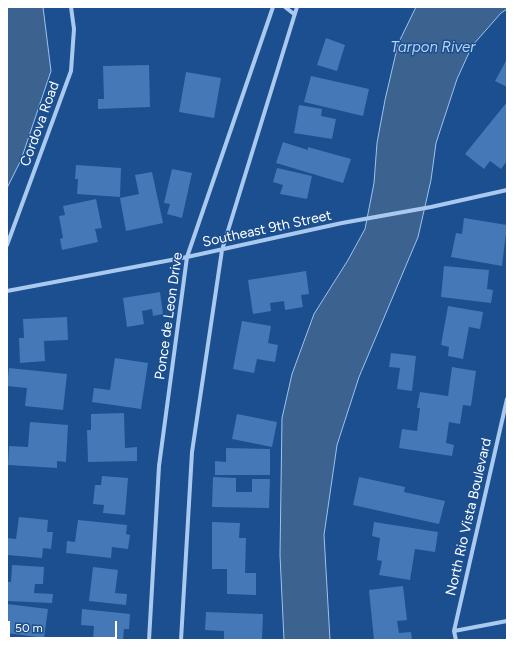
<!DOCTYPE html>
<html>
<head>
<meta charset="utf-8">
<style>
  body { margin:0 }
  #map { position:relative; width:514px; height:647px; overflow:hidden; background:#1b4f8f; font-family:Figtree,sans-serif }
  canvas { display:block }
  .frame { position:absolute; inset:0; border:8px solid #fff; pointer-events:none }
  .scale { position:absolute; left:8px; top:621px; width:109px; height:18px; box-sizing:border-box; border:2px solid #fff; border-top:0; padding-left:5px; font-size:12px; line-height:14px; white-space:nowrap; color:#fff; -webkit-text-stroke:3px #1b4f8f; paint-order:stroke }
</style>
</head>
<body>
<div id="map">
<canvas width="514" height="647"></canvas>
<div class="frame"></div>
<div class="scale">50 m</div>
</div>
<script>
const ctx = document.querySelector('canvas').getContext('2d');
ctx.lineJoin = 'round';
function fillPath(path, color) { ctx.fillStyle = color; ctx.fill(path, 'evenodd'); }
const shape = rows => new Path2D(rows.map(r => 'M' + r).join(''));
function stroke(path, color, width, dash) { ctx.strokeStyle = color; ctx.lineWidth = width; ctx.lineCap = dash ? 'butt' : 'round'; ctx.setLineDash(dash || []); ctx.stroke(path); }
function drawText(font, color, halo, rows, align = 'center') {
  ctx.font = font + ' Figtree,sans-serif'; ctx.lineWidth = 3; ctx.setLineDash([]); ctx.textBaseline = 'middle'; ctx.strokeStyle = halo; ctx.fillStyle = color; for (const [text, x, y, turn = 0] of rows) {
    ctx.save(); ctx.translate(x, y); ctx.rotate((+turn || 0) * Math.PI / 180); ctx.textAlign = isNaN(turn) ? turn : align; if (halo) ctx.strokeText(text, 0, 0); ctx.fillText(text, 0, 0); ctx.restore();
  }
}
const water = shape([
  [7,7,43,7,51,71,21,160,7,188,7,7],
  [416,7,507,7,507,9,501,13,472,46,457,79,436,143,431,180,418,237,359,377,337,445,324,535,330,640,284,640,280,555,282,418,292,374,314,314,348,260,365,229,374,183,377,143,385,100,398,44,416,7]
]);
fillPath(water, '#3c6290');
stroke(water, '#9cc4f0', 1);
fillPath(shape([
  [326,38,345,45,337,71,317,65],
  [507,59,507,87,495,81],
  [149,65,150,107,98,109,98,99,104,99,103,66],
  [186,72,221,78,214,118,179,112],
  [311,76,369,89,363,116,304,102],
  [507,102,507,161,501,169,490,161,484,169,465,154],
  [299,105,322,109,321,116,336,119,332,139,294,133],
  [283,142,308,150,308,147,351,159,343,183,276,163],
  [76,165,121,168,120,197,77,194,78,179,75,179],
  [277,168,312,176,307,199,280,194,283,185,273,182],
  [172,169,192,173,182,218,167,214,170,204,164,203],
  [152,172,163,223,126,231,120,198,139,194,135,175],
  [96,199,102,228,95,229,98,242,62,250,60,239,63,238,59,216,65,215,63,206],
  [464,218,507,225,502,266,451,257,456,233,462,234],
  [444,266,489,270,487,289,493,290,491,303,441,297],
  [306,271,309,294,301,295,303,307,285,310,284,301,270,303,271,311,253,314,248,280],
  [160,292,163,314,153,316,152,309,142,311,144,324,127,327,123,298],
  [448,306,483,312,480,329,469,327,463,359,448,356,449,347,441,345],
  [67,317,68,340,44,341,45,361,20,363,19,338,24,338,23,319],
  [242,321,271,326,268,343,278,345,275,362,257,359,254,373,233,369],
  [391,353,416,356,412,391,397,389,400,368,389,367],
  [115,358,148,363,141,409,92,402,94,388,110,390],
  [452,367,476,371,471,406,463,405,460,424,449,422,446,443,454,445,452,456,399,448,402,429,417,431,420,408,417,408,420,392,448,396],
  [9,368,67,374,63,410,25,406,27,388,7,386],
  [124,413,125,448,137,447,137,461,88,462,87,430,91,430,91,414],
  [237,414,277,422,272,447,232,439],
  [30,422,68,425,66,462,57,461,57,468,8,465,9,446,28,447],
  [226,448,270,449,270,475,215,475,215,461,226,462],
  [102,476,128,478,125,515,103,513,104,505,93,504,95,485,101,485],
  [213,477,236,478,236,492,252,492,252,479,270,479,269,508,212,507],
  [359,477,405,487,404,492,445,501,439,524,353,505],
  [19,517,48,520,47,532,53,532,51,549,43,548,42,558,7,555,7,538,16,539],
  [78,520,127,525,126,534,130,535,128,549,112,547,111,558,66,553,67,541,75,542],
  [212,522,240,523,239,538,246,538,245,573,256,573,256,595,227,594,227,569,212,569],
  [374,522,438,532,435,552,415,549,410,580,379,575,382,561,377,560,380,538,372,536],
  [12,565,44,567,43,584,35,584,34,593,53,594,52,603,7,601,7,582,11,582],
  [93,567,118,570,115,593,127,594,126,605,89,601],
  [403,586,407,620,397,621,399,633,411,632,412,640,374,640,369,590],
  [7,604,48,609,44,638,7,633],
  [82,609,130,614,129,629,124,629,123,640,93,640,94,626,81,625],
  [206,612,263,614,262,640,224,640,224,631,205,630]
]), '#4478b7');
stroke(shape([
  [285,7,294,14],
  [7,245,71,71,74,29,71,7],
  [7,291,187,257,342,223,431,207,507,190],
  [454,631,507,621],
  [149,640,159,466,187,257,273,7],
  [181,640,192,452,222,250,297,7],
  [456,640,454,631,507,399]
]), '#a9c9ee', 4);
drawText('14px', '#fff', '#1b4f8f', [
  ["Cordova Road",40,124,-70],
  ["Southeast 9th Street",267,229,-12],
  ["Ponce de Leon Drive",169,316,-82],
  ["North Rio Vista Boulevard",469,517,-77]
]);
drawText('italic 15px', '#b5d3f5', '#1b4f8f', [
  ["Tarpon River",433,48]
]);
</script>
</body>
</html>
